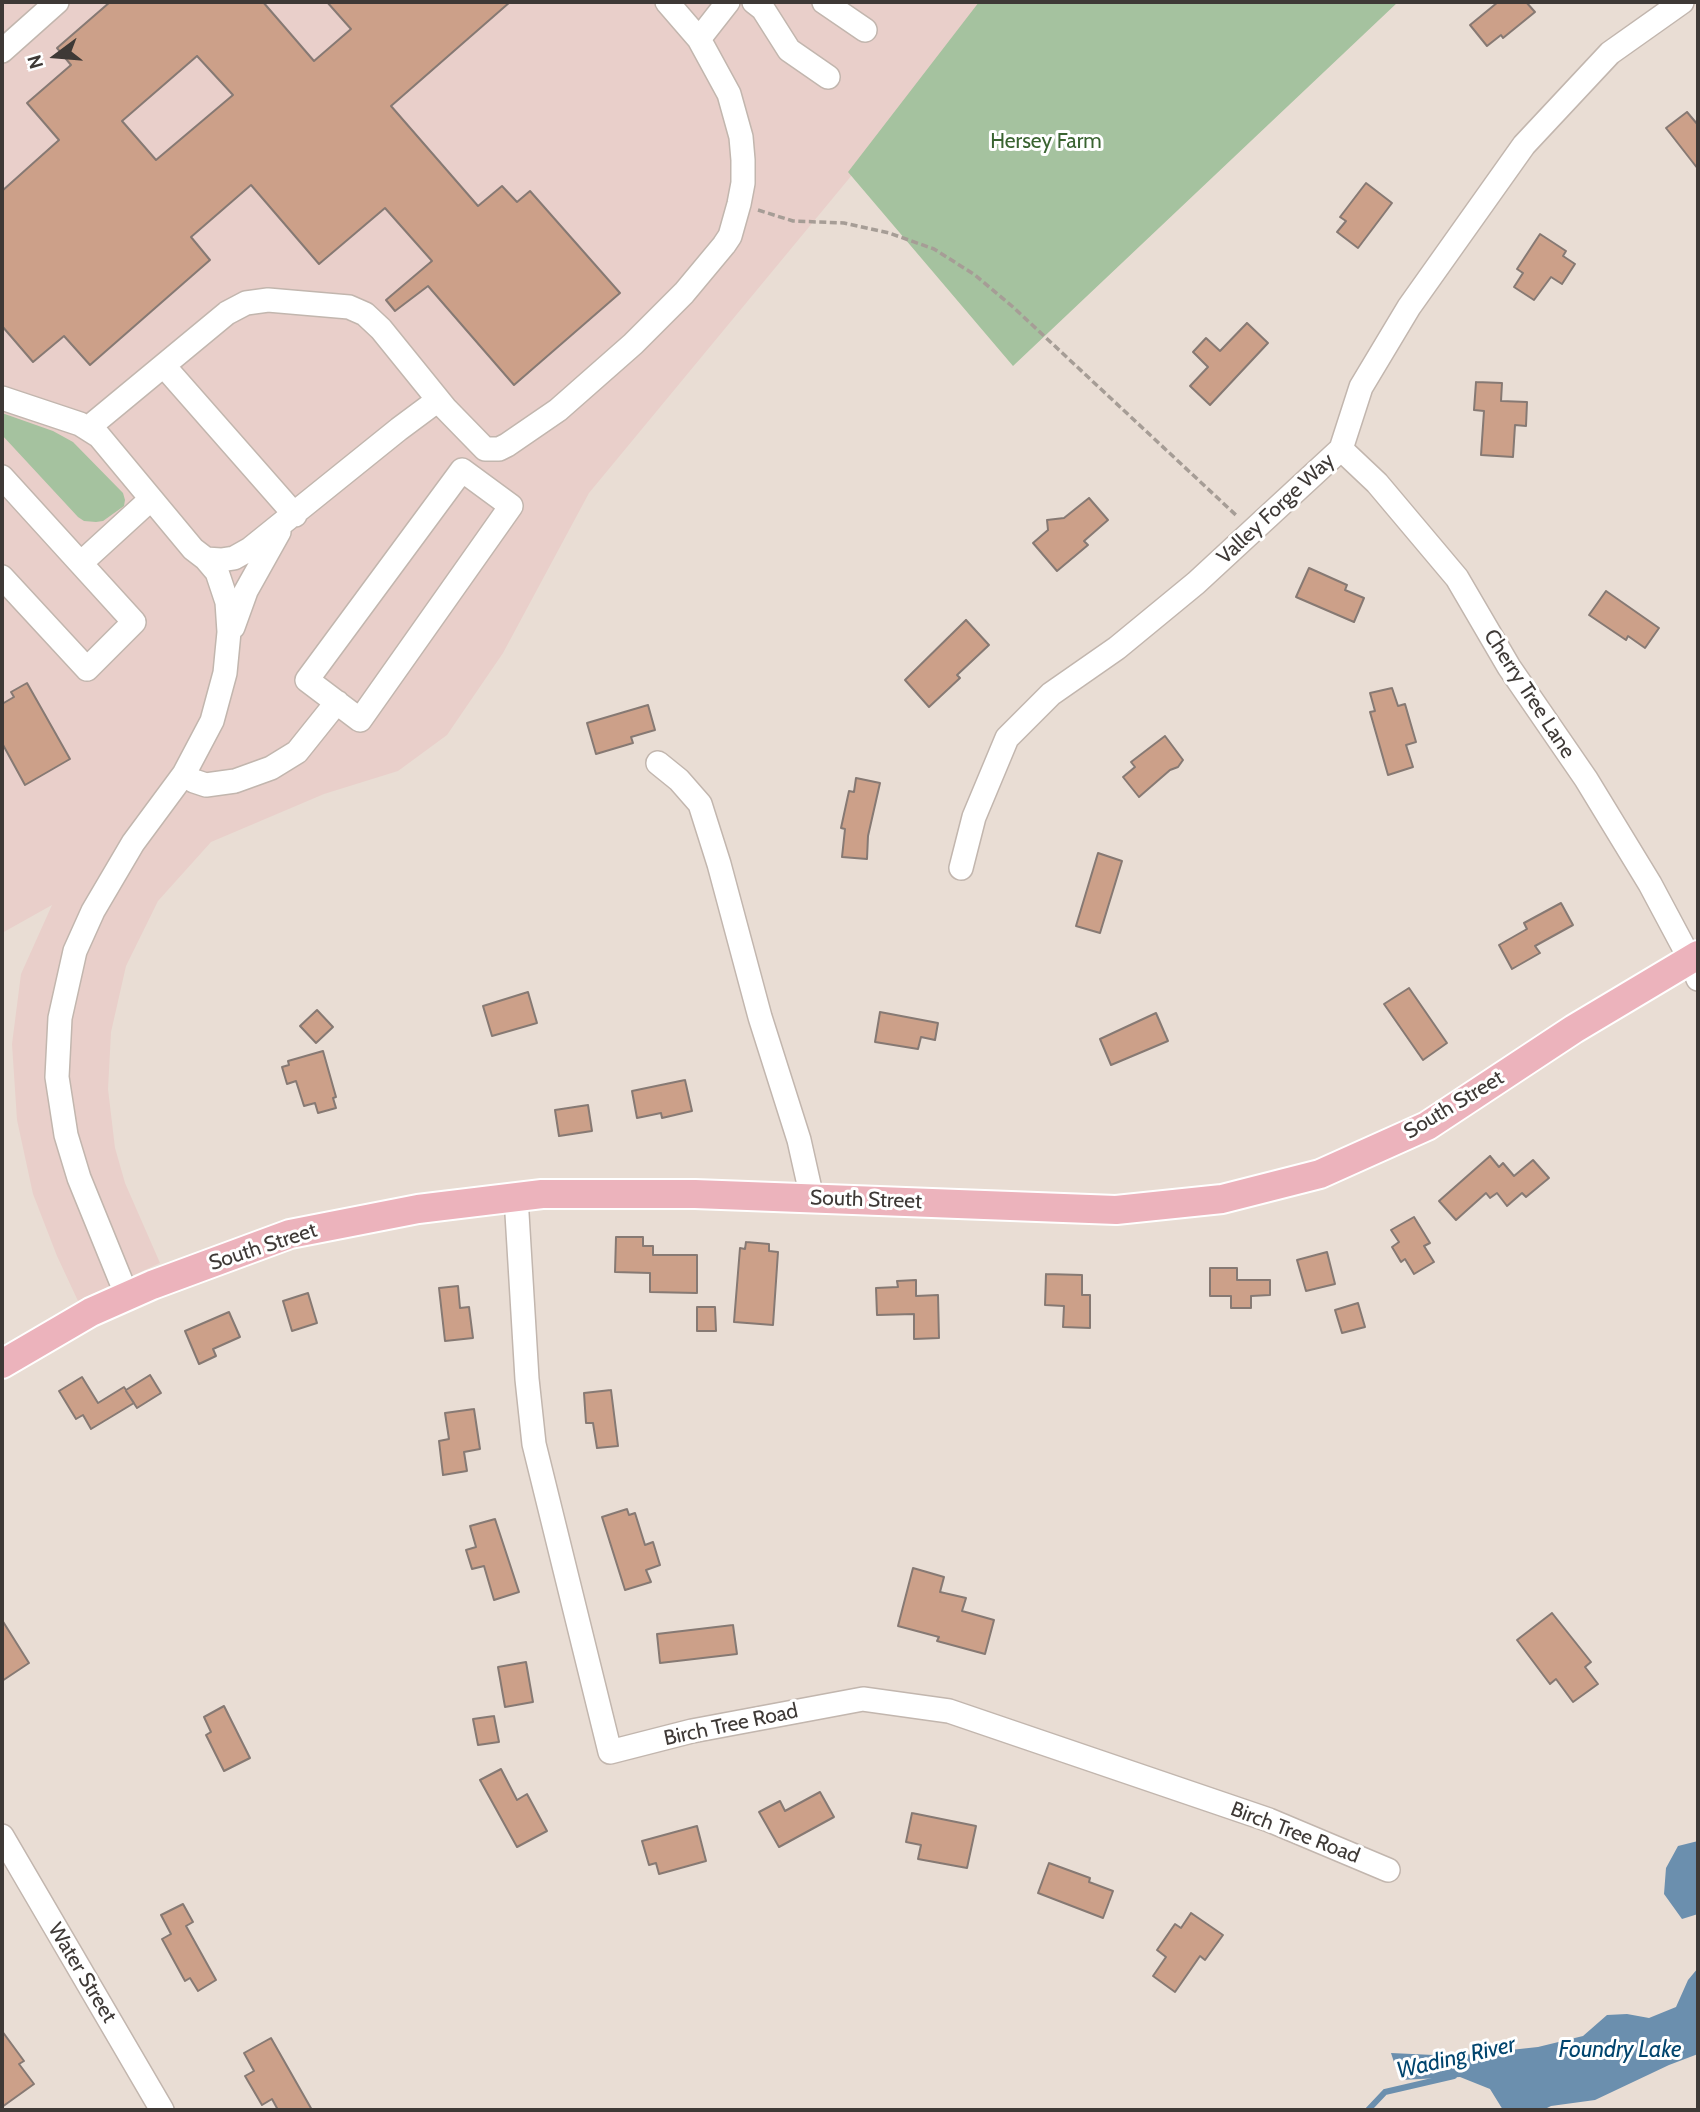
<!DOCTYPE html>
<html>
<head>
<meta charset="utf-8">
<style>
  body { margin:0 }
  #map { position:relative; width:1700px; height:2112px; overflow:hidden; background:#e9ddd4; font-family:Cabin,sans-serif }
  canvas { display:block }
  .frame { position:absolute; inset:0; border:4px solid #3e3936; pointer-events:none }
  .north { position:absolute; left:21px; top:21px; width:70px; height:70px; -webkit-text-stroke:5px #fff; paint-order:stroke; rotate:254deg; font-size:19px; font-weight:700; line-height:28px; text-align:center; color:#3e3936 }
  .north::after { content:''; display:block; margin:auto; width:24px; height:32px; background:#3e3936; clip-path:polygon(50% 0,100% 100%,50% 72%,0 100%) }
</style>
</head>
<body>
<div id="map">
<canvas width="1700" height="2112"></canvas>
<div class="frame"></div>
<div class="north">N</div>
</div>
<script>
const ctx = document.querySelector('canvas').getContext('2d');
ctx.lineJoin = 'round';
function fillPath(path, color) { ctx.fillStyle = color; ctx.fill(path, 'evenodd'); }
const shape = rows => new Path2D(rows.map(r => 'M' + r).join(''));
function stroke(path, color, width, dash) { ctx.strokeStyle = color; ctx.lineWidth = width; ctx.lineCap = dash ? 'butt' : 'round'; ctx.setLineDash(dash || []); ctx.stroke(path); }
function drawText(font, color, halo, rows, align = 'center') {
  ctx.font = font + ' Cabin,sans-serif'; ctx.lineWidth = 6; ctx.setLineDash([]); ctx.textBaseline = 'middle'; ctx.strokeStyle = halo; ctx.fillStyle = color; for (const [text, x, y, turn = 0] of rows) {
    ctx.save(); ctx.translate(x, y); ctx.rotate((+turn || 0) * Math.PI / 180); ctx.textAlign = isNaN(turn) ? turn : align; if (halo) ctx.strokeText(text, 0, 0); ctx.fillText(text, 0, 0); ctx.restore();
  }
}
fillPath(shape([
  [2,2,991,2,957,48,589,493,503,653,447,735,398,771,324,794,211,842,158,901,126,966,111,1032,108,1089,115,1148,125,1183,160,1263,78,1301,57,1256,33,1194,17,1120,12,1044,21,974,52,905,2,933]
]), '#e9cfca');
fillPath(shape([
  [979,2,1398,2,1013,366,848,172],
  [2,413,53,431,73,442,123,493,125,500,124,506,103,521,96,522,84,521,78,517,2,435]
]), '#a5c29f');
fillPath(shape([
  [1698,1841,1698,1914,1682,1919,1664,1894,1666,1868,1678,1846],
  [1698,1968,1698,2054,1669,2065,1595,2100,1551,2106,1543,2110,1503,2110,1490,2089,1460,2077,1400,2080,1391,2053,1455,2056,1538,2047,1583,2036,1607,2015,1627,2014,1649,2018,1676,2007,1688,1980]
]), '#6b8fae');
stroke(shape([
  [1368,2110,1385,2092,1454,2076]
]), '#6b8fae', 6);
const building = shape([
  [110,2,263,2,314,61,351,29,327,2,510,2,391,106,478,206,502,186,517,202,530,191,620,293,514,385,428,286,395,311,386,300,432,261,385,208,319,264,251,185,191,237,210,260,90,365,64,336,33,362,2,326,2,191,59,140,27,103,71,65,57,48,110,2],
  [197,56,233,95,156,160,122,121,197,56],
  [1498,2,1526,2,1535,12,1503,38,1501,35,1487,46,1470,25,1498,2],
  [1687,112,1698,125,1698,169,1666,128,1687,112],
  [1366,183,1392,203,1358,248,1337,232,1346,221,1340,217,1366,183],
  [1540,234,1566,251,1563,256,1575,264,1562,284,1551,277,1534,300,1514,287,1523,273,1517,269,1540,234],
  [1247,323,1268,343,1210,405,1190,386,1208,367,1193,352,1206,338,1220,351,1247,323],
  [1476,382,1502,383,1501,401,1527,402,1526,426,1515,425,1513,457,1481,455,1484,411,1474,410,1476,382],
  [1089,498,1108,520,1084,541,1088,545,1057,571,1033,543,1048,530,1047,520,1064,518,1089,498],
  [1309,568,1347,585,1345,590,1364,598,1354,622,1296,597,1309,568],
  [1606,591,1659,628,1645,648,1628,636,1626,640,1589,615,1606,591],
  [966,620,989,645,957,675,960,678,929,707,905,680,966,620],
  [27,683,70,759,25,785,2,743,2,704,14,697,11,692,27,683],
  [1392,688,1398,706,1405,704,1416,742,1406,745,1413,767,1388,775,1370,712,1375,711,1370,693,1392,688],
  [648,705,655,730,631,737,633,743,596,754,587,723,648,705],
  [1165,736,1183,760,1178,767,1170,770,1139,797,1123,777,1135,767,1131,762,1165,736],
  [856,778,880,783,868,836,867,859,842,857,845,829,841,828,849,791,854,792,856,778],
  [1098,853,1122,861,1100,933,1076,926,1098,853],
  [1561,903,1573,925,1535,946,1540,953,1512,969,1499,945,1527,929,1524,923,1561,903],
  [1409,988,1447,1043,1423,1060,1384,1004,1409,988],
  [528,992,537,1023,492,1036,483,1006,528,992],
  [317,1010,333,1027,316,1043,300,1026,317,1010],
  [880,1012,938,1023,935,1040,921,1037,918,1049,875,1042,880,1012],
  [1156,1013,1168,1041,1111,1065,1100,1039,1156,1013],
  [323,1051,336,1097,333,1098,336,1108,318,1113,315,1103,304,1106,296,1081,287,1084,282,1067,289,1065,288,1061,323,1051],
  [685,1080,692,1111,662,1118,661,1113,637,1118,632,1091,685,1080],
  [588,1105,592,1131,559,1136,555,1110,588,1105],
  [1490,1156,1499,1167,1503,1163,1514,1176,1533,1160,1549,1178,1526,1197,1522,1193,1507,1206,1497,1193,1490,1198,1486,1193,1456,1220,1439,1201,1490,1156],
  [1414,1217,1430,1243,1424,1246,1434,1262,1414,1274,1405,1259,1401,1262,1392,1247,1399,1242,1391,1230,1414,1217],
  [616,1237,643,1237,643,1246,653,1246,653,1255,697,1255,697,1293,650,1292,650,1273,615,1272,616,1237],
  [746,1242,769,1244,769,1251,778,1252,773,1325,734,1322,740,1248,745,1249,746,1242],
  [1327,1252,1335,1284,1306,1291,1297,1260,1327,1252],
  [1210,1268,1237,1268,1237,1280,1270,1280,1270,1295,1251,1296,1251,1308,1231,1308,1231,1296,1210,1296,1210,1268],
  [1046,1274,1082,1275,1082,1295,1090,1295,1090,1328,1063,1327,1064,1306,1045,1305,1046,1274],
  [916,1280,916,1296,938,1295,939,1338,914,1339,914,1314,877,1315,876,1288,898,1287,897,1281,916,1280],
  [458,1286,460,1308,469,1307,473,1338,445,1341,439,1288,458,1286],
  [308,1293,317,1323,292,1331,283,1301,308,1293],
  [1358,1303,1365,1327,1342,1333,1335,1310,1358,1303],
  [697,1307,715,1307,716,1331,697,1331,697,1307],
  [229,1312,240,1337,213,1349,216,1356,199,1364,185,1331,229,1312],
  [150,1375,161,1393,137,1408,126,1391,134,1403,91,1429,83,1415,76,1419,59,1391,82,1377,98,1403,124,1387,126,1390,150,1375],
  [611,1390,618,1446,597,1448,593,1423,586,1423,584,1393,611,1390],
  [474,1409,480,1449,464,1452,467,1471,443,1475,439,1441,449,1439,445,1413,474,1409],
  [627,1509,629,1515,635,1513,645,1545,653,1542,660,1565,646,1570,651,1582,625,1590,602,1517,627,1509],
  [495,1519,519,1592,494,1600,484,1566,472,1569,466,1550,476,1547,470,1526,495,1519],
  [913,1568,944,1577,940,1592,966,1598,962,1611,994,1620,985,1654,937,1641,939,1637,898,1626,913,1568],
  [1552,1613,1591,1662,1585,1667,1598,1684,1573,1702,1556,1679,1550,1684,1517,1640,1552,1613],
  [2,1620,29,1663,2,1681,2,1620],
  [733,1625,737,1654,660,1663,657,1634,733,1625],
  [526,1662,533,1702,505,1707,498,1667,526,1662],
  [224,1706,250,1758,224,1771,206,1735,211,1732,204,1717,224,1706],
  [494,1716,499,1742,478,1745,473,1719,494,1716],
  [501,1769,517,1800,527,1794,547,1831,517,1847,480,1780,501,1769],
  [820,1792,834,1817,779,1847,759,1812,780,1801,785,1811,820,1792],
  [912,1813,976,1826,967,1868,918,1859,921,1845,906,1842,912,1813],
  [697,1826,706,1861,659,1874,656,1863,649,1865,642,1841,697,1826],
  [1049,1863,1090,1878,1089,1882,1113,1891,1103,1918,1038,1893,1049,1863],
  [183,1904,193,1922,186,1926,216,1980,198,1991,190,1978,185,1981,162,1939,171,1934,161,1915,183,1904],
  [1191,1913,1223,1935,1205,1960,1200,1956,1175,1992,1153,1976,1166,1957,1157,1950,1175,1924,1181,1928,1191,1913],
  [2,2031,24,2061,19,2064,34,2084,2,2107,2,2031],
  [271,2038,312,2110,278,2110,272,2099,262,2105,245,2076,254,2071,244,2053,271,2038]
]);
fillPath(building, '#cca089');
stroke(building, '#867973', 2);
const minor = shape([
  [754,2,763,9,789,50,828,77],
  [824,2,865,30],
  [699,39,728,2],
  [2,51,57,2],
  [164,366,295,515],
  [2,398,80,424,99,436,193,549,206,559,217,572,227,602,229,632,225,673,212,721,184,774,133,843,93,911,75,951,60,1018,57,1077,66,1135,79,1178,127,1296],
  [88,428,227,313,246,303,268,300,349,307,365,314,381,329,445,408,485,449,499,449,507,445,558,410,633,344,684,293,724,245,730,236,739,204,743,183,743,160,741,137,729,94,699,39,667,2],
  [1341,449,1377,483,1457,578,1509,667,1586,779,1650,884,1690,959,1698,979],
  [462,470,511,506,360,720,307,680,462,470],
  [2,477,134,622,87,669,2,577],
  [206,559,221,560,234,558,250,549,399,429,438,400],
  [81,563,151,499],
  [233,627,246,591,279,532],
  [658,763,679,780,700,804,719,864,760,1017,799,1140,812,1198],
  [184,774,194,781,206,785,235,781,271,768,297,752,337,702],
  [961,868,974,817,1007,738,1051,694,1117,648,1196,583,1341,449,1361,387,1409,307,1524,145,1610,53,1682,2],
  [516,1197,527,1379,534,1444,610,1752,692,1731,863,1699,949,1711,1269,1820,1388,1870],
  [2,1836,162,2110]
]);
const major = shape([
  [2,1364,91,1312,152,1285,290,1234,418,1209,542,1194,695,1194,1116,1210,1222,1199,1320,1174,1427,1126,1574,1029,1698,955]
]);
stroke(minor, '#c2b6ae', 26);
stroke(major, '#fff', 32);
stroke(shape([
  [758,210,793,221,844,223,889,233,934,249,975,275,1013,307,1238,517]
]), '#a69d96', 3.5, [7, 3.5]);
stroke(minor, '#fff', 23);
stroke(major, '#ecb3bc', 28);
drawText('21px', '#3a6431', '#fff', [
  ["Hersey Farm",1046,142]
]);
drawText('21px', '#3e3936', '#fff', [
  ["Valley Forge Way",1276,509,-43],
  ["Cherry Tree Lane",1529,694,57],
  ["South Street",1454,1105,-31],
  ["South Street",866,1200,2],
  ["South Street",263,1247,-18],
  ["Birch Tree Road",731,1725,-12],
  ["Birch Tree Road",1295,1833,21],
  ["Water Street",82,1973,59]
]);
drawText('italic 23px', '#01456e', '#fff', [
  ["Foundry Lake",1620,2050],
  ["Wading River",1456,2058,-13]
]);
</script>
</body>
</html>
